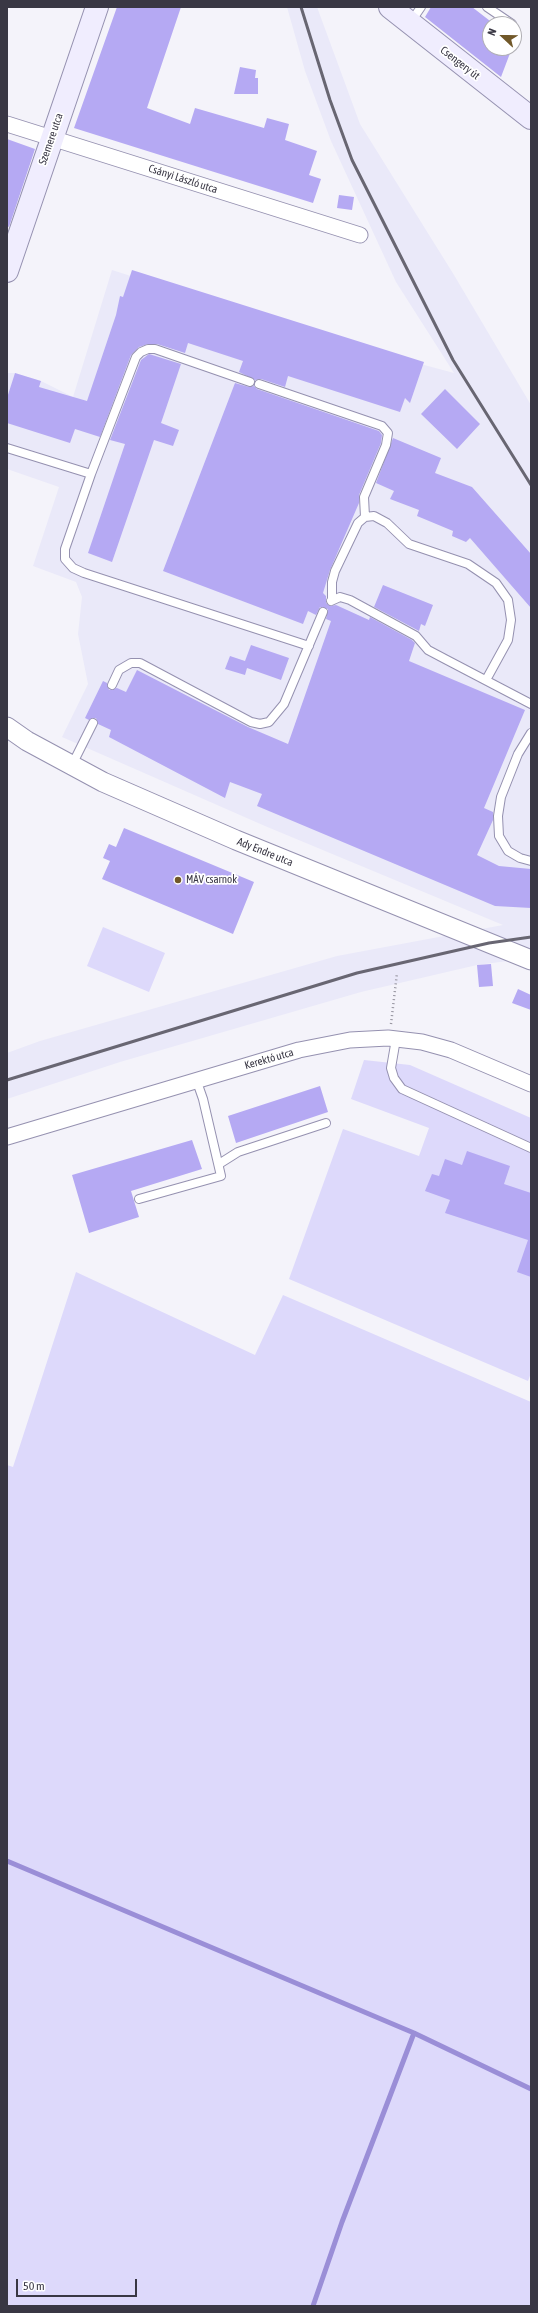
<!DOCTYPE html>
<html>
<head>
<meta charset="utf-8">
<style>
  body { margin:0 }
  #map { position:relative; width:538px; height:2313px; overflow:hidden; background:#f4f3fa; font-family:"Asap Condensed",sans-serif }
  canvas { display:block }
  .frame { position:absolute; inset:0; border:8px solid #393744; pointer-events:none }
  .north { position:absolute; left:482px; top:16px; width:40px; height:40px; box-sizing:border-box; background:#fff; border:1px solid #b0afb4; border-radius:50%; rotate:292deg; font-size:11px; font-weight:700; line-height:16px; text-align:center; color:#393744 }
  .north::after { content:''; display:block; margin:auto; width:14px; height:18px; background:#715829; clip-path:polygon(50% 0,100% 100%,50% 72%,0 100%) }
  .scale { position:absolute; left:16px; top:2279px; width:121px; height:18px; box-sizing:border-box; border:2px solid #393744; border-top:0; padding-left:5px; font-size:12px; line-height:14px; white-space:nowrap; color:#393744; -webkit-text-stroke:3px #fff; paint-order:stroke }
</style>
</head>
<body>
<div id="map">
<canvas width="538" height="2313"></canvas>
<div class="frame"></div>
<div class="north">N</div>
<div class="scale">50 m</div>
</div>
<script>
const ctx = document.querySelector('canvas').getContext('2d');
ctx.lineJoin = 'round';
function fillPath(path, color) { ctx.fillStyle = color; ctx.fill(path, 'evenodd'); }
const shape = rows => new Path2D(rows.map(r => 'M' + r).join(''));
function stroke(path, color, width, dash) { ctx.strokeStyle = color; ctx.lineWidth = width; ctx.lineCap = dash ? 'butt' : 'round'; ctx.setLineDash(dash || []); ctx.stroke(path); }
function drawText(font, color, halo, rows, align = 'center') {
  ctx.font = font + ' "Asap Condensed",sans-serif'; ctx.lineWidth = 3.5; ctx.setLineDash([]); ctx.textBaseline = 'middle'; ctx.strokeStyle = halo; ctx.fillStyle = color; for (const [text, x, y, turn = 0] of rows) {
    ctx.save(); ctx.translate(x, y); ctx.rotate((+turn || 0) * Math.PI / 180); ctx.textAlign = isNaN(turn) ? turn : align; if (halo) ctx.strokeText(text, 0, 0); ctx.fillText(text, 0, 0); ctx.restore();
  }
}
fillPath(shape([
  [287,7,317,7,360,124,454,275,531,405,531,958,477,965,361,992,120,1062,7,1099,7,1053,40,1041,337,956,503,925,265,826,62,737,88,684,78,634,82,597,76,582,33,566,59,487,7,469,7,373,15,373,41,381,73,397,112,270,331,340,454,373,396,282,331,141,305,71]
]), '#eae9f9');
fillPath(shape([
  [103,927,165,953,149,992,87,966],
  [364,1060,410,1065,531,1118,531,1373,528,1381,289,1279,343,1129,419,1156,429,1128,351,1099],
  [76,1272,255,1355,283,1295,531,1402,531,2306,7,2306,7,1465,13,1467]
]), '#ddd9fb');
stroke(shape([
  [7,1861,414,2033,531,2089],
  [313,2306,342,2222,414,2033]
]), '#9a8ed7', 5);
fillPath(shape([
  [117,7,181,7,147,108,190,124,195,108,264,128,267,118,289,124,285,140,317,151,309,175,321,179,313,203,74,128],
  [431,7,472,7,494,24,490,24,490,48,512,48,501,77,425,17],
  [240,67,256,70,255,78,258,78,258,94,234,94],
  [7,139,35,149,9,227,7,226],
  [339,195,354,197,352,210,337,208],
  [132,270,424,362,410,403,405,398,400,412,288,376,285,387,261,379,255,380,239,372,243,361,188,343,185,353,157,344,148,344,139,347,131,355,100,437,75,429,70,443,7,423,7,398,15,373,41,381,39,387,87,401,116,315,120,296,123,297],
  [149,354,181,364,161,423,179,430,173,446,154,440,112,562,88,553,125,444,110,440,141,360],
  [235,383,249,387,254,386,257,389,379,431,382,435,381,443,359,495,359,503,330,570,323,593,326,596,326,603,330,606,336,605,369,620,370,617,412,640,415,643,409,661,525,710,484,808,493,812,493,820,477,855,499,866,531,869,531,908,495,906,257,806,262,794,230,782,225,798,109,737,111,730,98,724,96,718,89,720,85,718,103,681,107,683,109,690,117,688,126,692,137,670,248,727,288,744,331,621,326,619,328,609,320,607,316,615,308,611,303,624,163,571],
  [445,389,480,424,457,449,421,414],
  [393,438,441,458,435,473,472,487,531,554,531,608,470,538,466,542,452,536,453,531,417,516,419,510,390,499,394,491,376,483],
  [383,585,433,605,425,626,421,624,419,631,374,607],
  [251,645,289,658,281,680,247,668,245,675,225,669,230,656,245,661],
  [124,828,254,882,233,934,102,879,110,861,103,858,109,844,116,847],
  [491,964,493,986,479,987,477,965],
  [518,989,531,995,531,1010,512,1003],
  [320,1086,328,1112,236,1143,228,1116],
  [192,1140,202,1169,131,1191,139,1217,89,1233,72,1175],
  [467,1151,510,1166,504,1184,531,1193,531,1277,517,1272,528,1240,445,1213,450,1200,425,1191,432,1174,439,1176,445,1159,462,1165]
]), '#b5a9f3');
const service = shape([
  [487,7,512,24],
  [410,23,421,7],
  [250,382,155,349,148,349,141,352,136,357,91,474,65,549,65,559,73,568,84,573,309,646],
  [259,384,382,426,388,433,386,445,364,497,365,517],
  [7,448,91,474],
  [332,599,332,582,335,571,358,523,365,517,374,516,387,523,409,544,468,564,496,583,508,600,511,620,508,640,486,680],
  [331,601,340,597,350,600,416,636,428,650,445,659,531,704],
  [112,685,119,670,131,663,140,663,251,722,260,724,269,722,284,704,323,612],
  [531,733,518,754,501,797,498,816,499,836,508,851,520,858,531,861],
  [72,765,93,723],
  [396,1039,391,1068,394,1078,402,1089,531,1148],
  [219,1164,238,1152,326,1123],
  [139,1199,221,1176,203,1099,196,1079]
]);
const minor = shape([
  [7,124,360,235],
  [7,1137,299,1050,350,1040,388,1038,422,1042,451,1050,531,1084]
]);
const tertiary = shape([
  [7,727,27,741,103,782,236,840,531,960]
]);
const secondary = shape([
  [390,7,531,118],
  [7,271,97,7]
]);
stroke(service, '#9591b0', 10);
stroke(minor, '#9591b0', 17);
stroke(tertiary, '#9591b0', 21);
stroke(secondary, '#9591b0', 24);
stroke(shape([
  [391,1024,397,973]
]), '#94929d', 2.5, [1, 3]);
stroke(service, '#fff', 8);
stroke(minor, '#fff', 15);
stroke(tertiary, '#fff', 19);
stroke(secondary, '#f0edfe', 22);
stroke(shape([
  [301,7,330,100,352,160,453,360,531,485],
  [7,1080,357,973,489,943,531,937]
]), '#686672', 3);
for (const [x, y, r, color] of [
  [178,880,4,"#715829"]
]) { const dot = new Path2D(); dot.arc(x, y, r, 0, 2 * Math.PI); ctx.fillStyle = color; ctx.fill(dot); stroke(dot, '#fff', 1.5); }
drawText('11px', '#393744', '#fff', [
  ["Csengery út",460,63,38],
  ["Szemere utca",51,139,-71],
  ["Csányi László utca",183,179,18],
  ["Ady Endre utca",265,852,22],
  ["Kerektó utca",269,1059,-16]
]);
drawText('11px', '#393744', '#fff', [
  ["MÁV csarnok",186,880]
], 'left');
</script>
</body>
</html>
